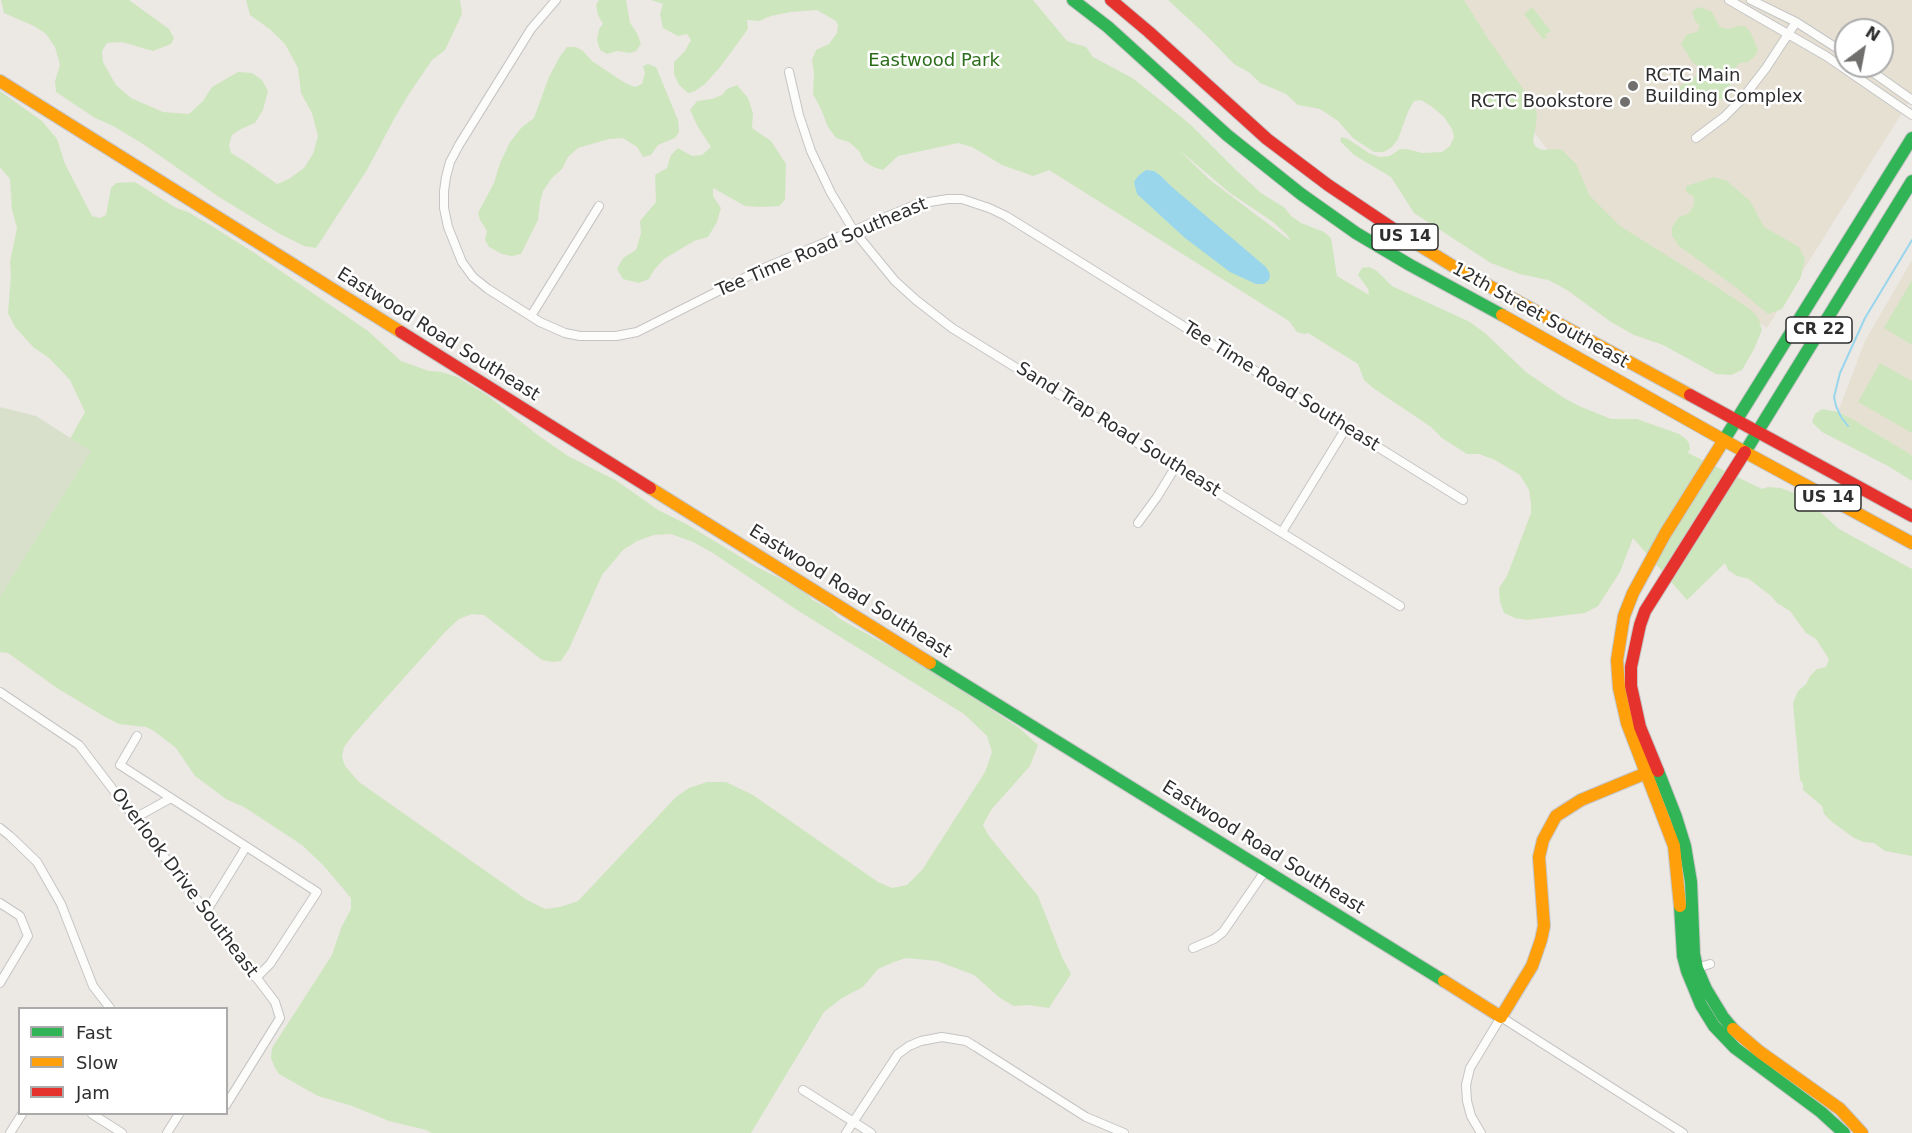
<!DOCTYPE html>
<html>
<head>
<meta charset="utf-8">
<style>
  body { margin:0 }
  #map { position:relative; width:1912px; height:1133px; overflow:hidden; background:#ece8e4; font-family:"DejaVu Sans",sans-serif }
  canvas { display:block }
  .legend { position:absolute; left:18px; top:1007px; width:210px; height:108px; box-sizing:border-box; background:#fff; border:2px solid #ababab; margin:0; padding:8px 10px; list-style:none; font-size:18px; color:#2e2e2e }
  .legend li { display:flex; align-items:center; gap:12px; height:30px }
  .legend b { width:30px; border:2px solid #ababab }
  .north { position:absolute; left:1834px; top:18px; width:60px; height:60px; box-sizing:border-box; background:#fff; border:2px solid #ababab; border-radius:50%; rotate:32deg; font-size:16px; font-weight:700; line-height:24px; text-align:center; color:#2e2e2e }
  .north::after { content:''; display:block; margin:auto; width:21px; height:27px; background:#706f6e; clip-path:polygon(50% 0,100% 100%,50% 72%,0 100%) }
</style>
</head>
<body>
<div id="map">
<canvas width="1912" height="1133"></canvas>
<ul class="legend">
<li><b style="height:8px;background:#30b455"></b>Fast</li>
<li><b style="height:8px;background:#ff9f0a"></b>Slow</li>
<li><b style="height:8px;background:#e5322d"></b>Jam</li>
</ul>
<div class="north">N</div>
</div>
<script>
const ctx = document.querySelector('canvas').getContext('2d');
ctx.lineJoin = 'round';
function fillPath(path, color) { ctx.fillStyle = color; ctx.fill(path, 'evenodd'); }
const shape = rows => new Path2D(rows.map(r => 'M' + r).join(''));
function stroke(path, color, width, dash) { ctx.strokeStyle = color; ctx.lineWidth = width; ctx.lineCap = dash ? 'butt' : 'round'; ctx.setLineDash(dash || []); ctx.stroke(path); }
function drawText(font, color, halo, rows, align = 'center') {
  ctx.font = font + ' "DejaVu Sans",sans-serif'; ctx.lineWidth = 5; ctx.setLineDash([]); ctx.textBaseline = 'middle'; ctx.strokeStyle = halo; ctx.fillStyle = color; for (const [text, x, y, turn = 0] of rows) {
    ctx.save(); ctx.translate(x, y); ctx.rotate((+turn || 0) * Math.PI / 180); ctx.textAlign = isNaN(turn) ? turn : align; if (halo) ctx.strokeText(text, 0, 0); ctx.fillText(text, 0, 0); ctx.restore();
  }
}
fillPath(shape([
  [1433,0,1912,0,1912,97,1767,328,1606,226],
  [1846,30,1882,30,1882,66,1846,66],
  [1912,260,1912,456,1869,429,1838,412,1865,341]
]), '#e6e0d3');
fillPath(shape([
  [1,0,129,0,169,29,174,38,171,44,153,51,122,42,107,43,102,51,103,62,116,85,131,98,163,112,189,114,203,101,212,87,238,72,252,73,262,80,268,91,263,110,255,123,241,129,232,135,229,145,231,153,246,162,277,184,289,179,304,168,313,154,318,136,312,113,301,93,298,68,285,44,271,30,250,15,246,0,460,0,462,14,445,50,432,60,409,94,394,119,367,170,316,248,304,246,278,233,219,197,143,144,113,126,95,118,56,92,55,81,60,65,55,47,46,34,34,26,4,13],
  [599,0,626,0,630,23,637,33,641,44,636,51,630,53,617,51,607,54,600,50,597,40,599,29,603,24,598,15,596,5],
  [651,0,1033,0,1067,41,1086,47,1093,57,1134,79,1191,125,1237,171,1261,193,1285,208,1291,216,1301,223,1324,232,1331,238,1337,276,1369,295,1368,289,1358,275,1362,268,1369,267,1377,271,1392,286,1470,322,1486,334,1526,372,1564,398,1579,406,1611,419,1637,419,1679,434,1686,439,1689,443,1690,449,1688,453,1762,489,1768,487,1781,488,1794,493,1807,500,1839,529,1912,569,1912,856,1885,851,1874,843,1864,842,1854,838,1832,822,1824,814,1822,806,1803,790,1803,784,1800,780,1793,703,1798,691,1806,684,1810,676,1817,669,1826,667,1829,659,1816,639,1806,633,1790,611,1777,603,1771,596,1749,579,1737,576,1728,570,1725,563,1687,600,1633,538,1620,572,1598,606,1585,613,1527,620,1515,618,1504,613,1500,602,1499,588,1507,576,1531,513,1531,503,1529,490,1520,475,1495,460,1479,454,1467,454,1442,438,1431,427,1373,388,1364,380,1358,364,1308,333,1305,334,1297,332,1289,321,1049,170,1033,176,1002,165,972,147,958,143,898,156,883,170,873,167,864,161,859,151,849,142,836,138,828,127,821,109,813,94,814,73,812,60,816,50,829,44,837,33,838,25,836,21,817,10,791,12,771,16,759,21,747,20,748,29,721,66,705,84,695,91,688,93,679,85,674,74,674,62,685,51,691,40,687,34,678,36,663,28,660,14,663,4],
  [1178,149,1230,193,1273,222,1287,235,1291,241,1210,180],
  [1168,0,1464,0,1489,40,1535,106,1537,117,1533,142,1536,147,1542,150,1553,149,1562,150,1576,164,1590,196,1620,226,1717,287,1751,310,1758,317,1762,330,1754,349,1742,370,1731,375,1716,374,1663,345,1634,335,1611,322,1567,290,1548,280,1520,274,1491,263,1414,213,1391,177,1354,155,1340,141,1341,137,1348,139,1369,153,1379,157,1390,156,1400,149,1407,149,1422,153,1442,152,1450,146,1454,137,1452,129,1444,117,1431,106,1421,100,1414,101,1408,112,1398,139,1392,147,1384,152,1374,152,1353,138,1338,121,1320,109,1298,105,1286,94,1260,83,1250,73,1234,64,1206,35],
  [1532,7,1551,31,1545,35,1547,38,1543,39,1524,14],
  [1699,7,1711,11,1720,27,1729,29,1739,26,1745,26,1751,33,1758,50,1755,56,1748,62,1739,63,1734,70,1727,97,1719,100,1704,91,1686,103,1678,98,1679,87,1696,76,1698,66,1693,63,1681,44,1687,34,1697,32,1700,26,1695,21,1692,11],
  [567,47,576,47,583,51,592,61,625,83,635,87,642,84,645,73,643,66,648,64,656,67,678,120,679,132,675,138,658,145,651,155,643,157,637,147,623,138,609,139,578,148,568,157,562,169,552,178,543,191,540,202,538,220,521,254,512,256,502,254,489,247,485,240,487,231,480,220,478,213,494,183,500,163,510,142,522,127,534,118,549,77,559,58],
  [737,85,748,98,753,113,752,128,771,141,786,164,785,200,779,206,761,207,745,206,713,188,713,196,721,208,717,222,708,237,694,241,664,259,654,270,649,279,639,283,623,279,617,269,623,258,636,250,641,233,640,221,656,202,655,175,667,168,671,155,678,148,692,156,702,155,711,147,698,127,690,110,697,101,712,99,722,95,727,89],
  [0,91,42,121,57,139,65,164,92,216,100,218,106,215,111,188,116,183,135,182,176,208,188,212,215,228,256,254,368,331,401,361,429,371,442,372,457,377,487,395,539,436,568,456,617,481,658,510,688,525,757,567,801,589,813,600,829,609,840,619,923,665,1018,727,1038,745,1030,766,991,810,983,825,989,836,1038,896,1062,957,1071,974,1049,1008,1028,1005,1014,1006,1000,998,974,975,937,961,906,958,894,962,878,969,863,987,842,998,824,1012,751,1133,432,1133,426,1130,389,1121,352,1106,318,1096,279,1074,275,1068,271,1058,272,1048,332,955,341,928,351,909,351,898,323,865,302,845,244,807,226,799,195,776,176,748,154,731,146,727,119,724,107,718,57,688,8,653,0,652,0,564,85,412,70,380,49,358,33,347,15,327,8,313,11,274,10,262,17,228,12,210,10,179,0,167],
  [671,534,693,542,713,553,797,610,964,714,987,736,992,752,985,772,922,870,907,885,892,888,878,882,753,795,726,782,707,782,689,788,676,797,578,901,560,907,545,909,527,900,359,782,345,766,342,757,344,747,353,735,445,632,459,619,472,614,484,615,542,660,553,662,561,661,569,649,602,575,623,550,637,541,654,535],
  [1714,177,1727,181,1750,201,1764,227,1799,247,1805,259,1801,277,1782,309,1768,314,1738,289,1679,246,1672,236,1672,227,1679,217,1688,214,1694,205,1694,197,1686,192,1686,186],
  [1912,280,1912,345,1884,328],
  [1880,363,1912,381,1912,433,1858,402],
  [1822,409,1838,412,1852,419,1910,454,1912,456,1912,481,1888,466,1822,432,1812,422,1815,414]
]), '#cee6be');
fillPath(shape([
  [0,407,36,416,91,451,0,597]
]), '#d8e0cc');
fillPath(shape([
  [1146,170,1154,171,1161,176,1172,187,1266,267,1270,274,1269,280,1264,284,1256,284,1230,272,1185,238,1137,194,1134,182,1138,176]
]), '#99d6ec');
stroke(shape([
  [1848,426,1841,417,1836,406,1834,397,1840,373,1865,318,1912,240]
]), '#99d6ec', 2);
const street = shape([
  [556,0,531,29,459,145,450,162,446,177,444,191,444,208,448,227,462,262,473,277,488,289,540,322,565,333,580,336,616,336,637,332,764,268,917,204,948,199,962,199,989,208,1006,216,1463,500],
  [1729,0,1826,56,1912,115],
  [1751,0,1796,22,1846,54],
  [1864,66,1912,100],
  [789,72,799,115,811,151,831,193,854,231,895,281,916,300,952,328,1400,606],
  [1696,138,1724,117,1742,99,1766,68,1796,22],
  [531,316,599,206],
  [1138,523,1157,497,1176,466],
  [1282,532,1346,428],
  [0,692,79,745,275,1002,280,1018,226,1105],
  [137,736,120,765,171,798],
  [135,818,171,798,317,892,270,964,256,978],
  [0,828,10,836,37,862,61,904,93,986,110,1008],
  [0,903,20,916,28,936,0,983],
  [206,912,246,847],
  [1193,948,1214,939,1223,932,1265,871],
  [1693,969,1710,964],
  [803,1090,871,1133],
  [92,1114,122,1133],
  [10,1133,22,1114],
  [167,1133,179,1114],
  [846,1133,898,1054,909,1046,921,1041,942,1037,966,1041,976,1047,1086,1117,1124,1133],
  [1481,1133,1471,1116,1467,1101,1466,1085,1470,1068,1501,1017,1683,1133]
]);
const fast = shape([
  [1073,0,1108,27,1227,135,1301,194,1356,233,1410,265,1502,315],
  [1724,440,1912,138],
  [1745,452,1912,181],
  [930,663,1444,981],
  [1658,771,1676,817,1685,846,1691,882,1694,954,1697,968,1706,989,1723,1017,1733,1029],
  [1680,906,1683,956,1687,971,1701,1005,1714,1026,1735,1048,1821,1112,1844,1133]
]);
const slow = shape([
  [0,81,401,332],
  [1401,234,1456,268,1690,395],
  [1502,315,1752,456,1912,543],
  [650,488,930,663],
  [1680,906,1674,846,1627,723,1619,688,1617,660,1624,616,1633,593,1665,534,1724,440],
  [1444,981,1501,1017,1532,966,1541,940,1544,926,1539,857,1543,840,1556,816,1581,800,1656,769],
  [1733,1029,1760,1052,1840,1109,1862,1133]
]);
const jam = shape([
  [1111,0,1149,32,1267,139,1328,185,1401,234],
  [401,332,650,488],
  [1690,395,1912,516],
  [1658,771,1640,727,1631,686,1631,667,1640,625,1645,611,1745,452]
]);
stroke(street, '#c5c4c5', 10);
stroke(fast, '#c5c4c5', 14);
stroke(slow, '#c5c4c5', 14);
stroke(jam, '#c5c4c5', 14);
stroke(street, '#fcfcfb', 8);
stroke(fast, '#30b455', 12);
stroke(slow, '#ff9f0a', 12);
stroke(jam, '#e5322d', 12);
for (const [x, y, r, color] of [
  [1633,86,6,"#706f6e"],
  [1625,102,6,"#706f6e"]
]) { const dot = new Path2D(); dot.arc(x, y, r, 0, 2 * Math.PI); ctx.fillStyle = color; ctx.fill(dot); stroke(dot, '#fff', 2); }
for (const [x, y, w] of [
  [1405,237,66],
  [1819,330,66],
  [1828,498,66]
]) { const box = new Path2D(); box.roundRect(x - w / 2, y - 13, w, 26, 4.5); ctx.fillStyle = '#fff'; ctx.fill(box); stroke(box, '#2e2e2e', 1.5); }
drawText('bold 16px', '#2e2e2e', null, [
  ["US 14",1405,237],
  ["CR 22",1819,330],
  ["US 14",1828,498]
]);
drawText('18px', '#2c6e1b', '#fff', [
  ["Eastwood Park",934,61]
]);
drawText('18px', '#2e2e2e', '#fff', [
  ["RCTC Main",1645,76],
  ["Building Complex",1645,97],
  ["RCTC Bookstore",1613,102,"right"]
], 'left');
drawText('18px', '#2e2e2e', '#fff', [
  ["Tee Time Road Southeast",822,248,-23],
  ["12th Street Southeast",1540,316,29],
  ["Eastwood Road Southeast",438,335,32],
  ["Tee Time Road Southeast",1281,387,32],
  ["Sand Trap Road Southeast",1118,430,32],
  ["Eastwood Road Southeast",850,592,32],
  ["Eastwood Road Southeast",1263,848,32],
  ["Overlook Drive Southeast",184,883,53]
]);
</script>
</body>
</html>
